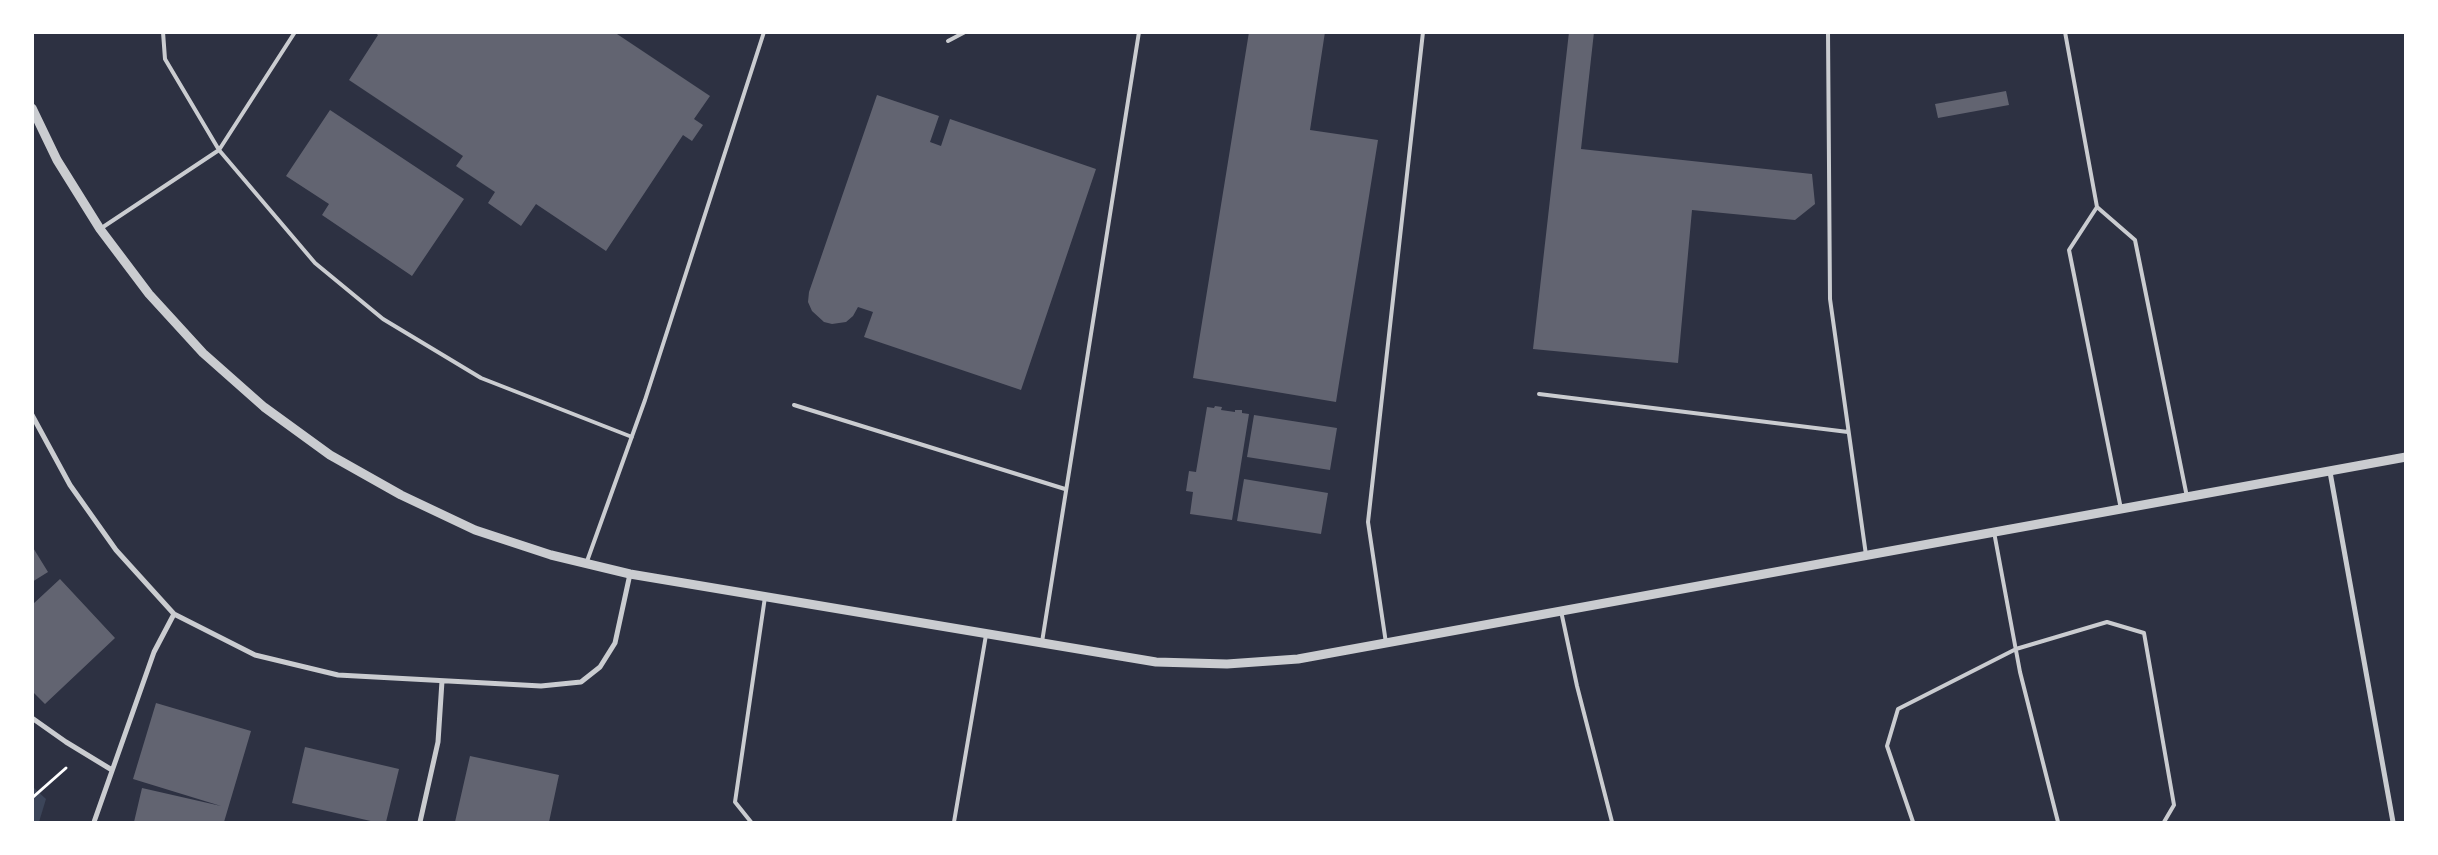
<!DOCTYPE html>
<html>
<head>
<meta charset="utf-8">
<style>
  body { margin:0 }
  #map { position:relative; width:2438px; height:855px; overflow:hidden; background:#2d3142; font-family:"Public Sans",sans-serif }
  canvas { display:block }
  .frame { position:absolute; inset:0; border:34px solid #fff; pointer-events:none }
</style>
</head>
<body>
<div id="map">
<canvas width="2438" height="855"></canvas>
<div class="frame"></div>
</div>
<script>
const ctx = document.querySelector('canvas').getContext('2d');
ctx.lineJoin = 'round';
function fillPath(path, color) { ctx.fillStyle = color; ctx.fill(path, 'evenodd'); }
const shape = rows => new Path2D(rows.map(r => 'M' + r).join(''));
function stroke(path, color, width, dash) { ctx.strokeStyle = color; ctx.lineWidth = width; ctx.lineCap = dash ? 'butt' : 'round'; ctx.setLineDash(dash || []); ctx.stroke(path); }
fillPath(shape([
  [34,788,46,799,39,822,33,822]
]), '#3c4559');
fillPath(shape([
  [374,32,614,32,710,96,694,119,703,125,692,141,683,135,606,251,536,204,521,226,488,203,495,192,456,166,463,156,349,80,378,35],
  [1249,32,1325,32,1310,130,1378,140,1336,402,1193,378],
  [1569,32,1594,32,1581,149,1812,174,1815,204,1795,220,1692,210,1678,363,1533,349],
  [2006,91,2009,105,1938,118,1935,104],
  [877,95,939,116,930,142,941,146,950,119,1096,169,1021,390,864,337,873,312,858,307,853,316,846,322,832,324,824,322,812,311,808,302,809,292],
  [330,110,464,199,412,276,322,215,329,204,286,176],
  [1215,406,1222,407,1221,410,1235,412,1235,410,1242,410,1242,413,1249,414,1232,520,1190,514,1193,492,1186,491,1189,471,1196,472,1207,407,1214,408],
  [1254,415,1337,428,1330,470,1247,457],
  [1244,479,1328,493,1321,534,1237,521],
  [32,546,48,572,32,582],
  [60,579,115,638,45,704,32,691,32,605],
  [156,703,251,731,224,822,134,822,142,788,221,806,133,779],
  [305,747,399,769,386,822,375,822,292,803],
  [470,756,559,775,549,822,455,822]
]), '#626471');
stroke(shape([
  [32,798,66,768]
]), '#fff', 3);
stroke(shape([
  [163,32,165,59,219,150,315,263,383,319,481,378,632,437],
  [1828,32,1830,299,1866,555],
  [2065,32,2097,207,2135,240,2187,497],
  [948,41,965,32],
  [2097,207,2069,250,2121,509],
  [100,229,219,150,295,32],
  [1539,394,1848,432],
  [794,405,1065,489],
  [1994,532,2020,672,2058,822],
  [586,564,645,400,764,32],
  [1561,611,1577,686,1612,822],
  [1042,642,1139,32],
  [1386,643,1368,522,1423,32],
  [751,822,735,802,765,597],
  [954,822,986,635],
  [1913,822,1887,746,1898,709,2016,649,2107,622,2144,633,2174,805,2164,822]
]), '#caccd0', 4);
stroke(shape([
  [32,415,70,485,116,550,174,614,255,655,338,675,541,686,581,682,600,667,615,643,630,574],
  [2330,472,2393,822],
  [32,718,66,742,112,770],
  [94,822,154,652,174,614],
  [420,822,438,742,442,681]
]), '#caccd0', 5);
stroke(shape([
  [32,108,57,160,100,229,149,294,203,353,264,407,330,455,401,495,475,530,551,555,630,574,1156,662,1227,664,1298,659,2406,457]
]), '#caccd0', 9);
</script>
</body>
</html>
